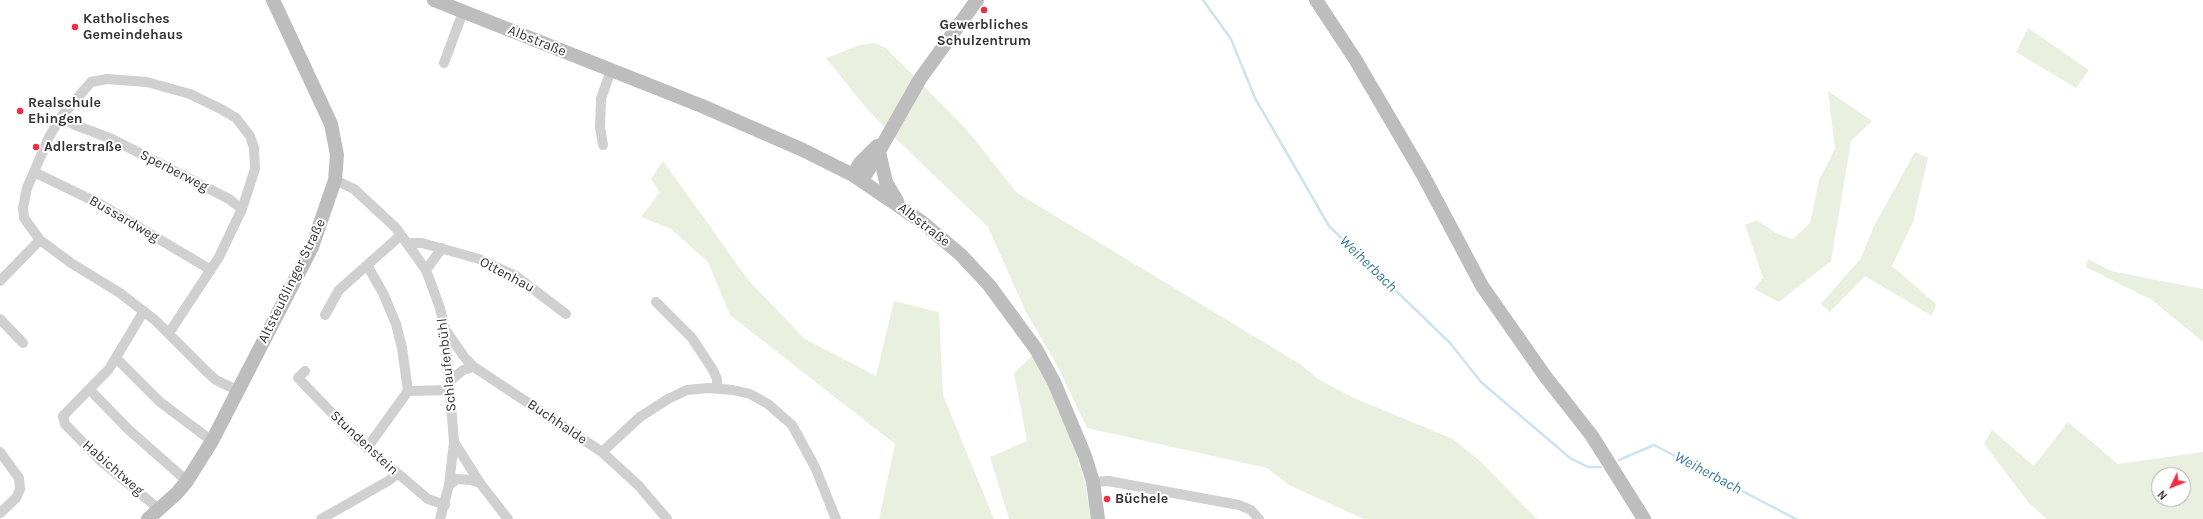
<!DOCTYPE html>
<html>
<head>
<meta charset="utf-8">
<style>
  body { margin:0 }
  #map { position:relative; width:2203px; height:519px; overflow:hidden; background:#fff; font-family:Karla,sans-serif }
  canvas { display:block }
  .north { position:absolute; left:2151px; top:467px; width:40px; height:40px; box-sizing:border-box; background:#fff; border:1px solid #adadad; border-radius:50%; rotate:227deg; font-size:11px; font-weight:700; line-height:16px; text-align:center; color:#333 }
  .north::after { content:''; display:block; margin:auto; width:14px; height:18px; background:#f22c43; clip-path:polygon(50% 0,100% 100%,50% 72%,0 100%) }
</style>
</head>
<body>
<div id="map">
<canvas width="2203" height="519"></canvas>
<div class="north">N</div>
</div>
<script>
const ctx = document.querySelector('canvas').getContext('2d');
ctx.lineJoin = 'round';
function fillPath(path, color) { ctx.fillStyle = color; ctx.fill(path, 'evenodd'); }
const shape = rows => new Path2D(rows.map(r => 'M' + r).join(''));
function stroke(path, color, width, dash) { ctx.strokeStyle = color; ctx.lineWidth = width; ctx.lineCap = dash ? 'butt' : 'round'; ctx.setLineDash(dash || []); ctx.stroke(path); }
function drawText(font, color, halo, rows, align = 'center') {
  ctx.font = font + ' Karla,sans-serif'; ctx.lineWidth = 4; ctx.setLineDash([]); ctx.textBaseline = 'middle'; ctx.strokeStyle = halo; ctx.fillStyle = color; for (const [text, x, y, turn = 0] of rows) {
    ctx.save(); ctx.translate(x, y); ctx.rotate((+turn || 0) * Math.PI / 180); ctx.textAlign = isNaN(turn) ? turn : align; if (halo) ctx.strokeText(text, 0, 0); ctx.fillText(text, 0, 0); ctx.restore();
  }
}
fillPath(shape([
  [2028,28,2089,70,2076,88,2016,52],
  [875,43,886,48,967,130,1017,193,1300,364,1318,379,1354,398,1453,439,1481,462,1537,519,1364,519,1289,485,1267,468,1087,428,1059,369,1025,310,988,227,890,133,867,109,826,58,860,45],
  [1828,91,1872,121,1851,141,1831,261,1779,302,1754,289,1763,278,1745,225,1757,220,1775,233,1793,239,1810,223,1819,180,1835,149],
  [1915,152,1928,158,1913,222,1892,266,1936,304,1932,316,1865,276,1830,312,1821,304,1861,258,1874,226],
  [663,161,749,281,805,339,876,376,894,301,939,312,943,395,994,519,879,519,895,444,730,315,708,262,671,229,641,217,660,192,651,179],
  [2088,259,2111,271,2203,289,2203,342,2152,300,2086,267],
  [1034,354,1069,431,1085,482,1091,519,1009,519,990,457,1027,441,1014,373],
  [2068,422,2118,464,2203,452,2203,519,2047,519,2029,503,1984,444,1992,430,2034,466],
  [2159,475,2183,475,2183,499,2159,499]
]), '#e9f0e0');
stroke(shape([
  [1203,0,1231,39,1255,98,1329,226,1450,343,1481,382,1570,458,1588,467,1601,467],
  [1619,460,1654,445,1796,519]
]), '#cce4f0', 2.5);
stroke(shape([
  [444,63,463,12],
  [61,117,75,125,112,139,229,199,242,209],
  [603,145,600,127,601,99,611,70],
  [34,172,100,204,211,270],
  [335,180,354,189,396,228,426,270,440,308,445,330,454,442,449,485,440,519],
  [407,243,422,243,479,259,516,276,566,314],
  [426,270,442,248],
  [0,281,40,240],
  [656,302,692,338,713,370,717,379,717,388],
  [144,311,109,369,63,416,65,424,102,462,160,510],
  [325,315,339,290,401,235],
  [0,319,23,343],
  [447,332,465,358,474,367,602,452,639,486,667,519],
  [169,333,219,257,242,209,255,169,254,148,250,136,236,118,221,109,190,94,147,82,107,79,96,81,91,82,61,117,49,137,27,188,23,208,24,218,40,240,71,263,120,293,156,321,206,371,216,380,239,391],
  [116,358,160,402,212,441],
  [305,371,298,378,357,439,428,499,445,505],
  [450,381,463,370,474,367],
  [90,390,129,430,187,481],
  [408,391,450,390],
  [454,442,480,483,508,519],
  [367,448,408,391,402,348,396,324,383,293,367,265],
  [0,452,19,478,20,489,16,498,0,513],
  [602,452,640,417,668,399,687,390,708,388,733,390,750,394,768,404,792,425,815,467,836,519],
  [1093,482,1108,481,1239,505,1251,510,1259,519],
  [449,485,457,479,471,480,480,483],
  [321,519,388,481,397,474]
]), '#d0d0d0', 10);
stroke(shape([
  [434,0,702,106,803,150,853,175,922,222,961,255,989,285,1036,349,1054,382,1085,456,1093,482,1098,519],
  [1316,0,1355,59,1423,175,1482,286,1545,376,1592,436,1644,519],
  [879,152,886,182,897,201],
  [853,175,860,163,877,146],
  [862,181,920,79,977,0],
  [148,519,177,493,187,481,212,441,312,247,335,180,337,155,331,124,273,0]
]), '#bdbdbd', 14);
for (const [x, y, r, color] of [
  [984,10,4,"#f22c43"],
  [75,27,4,"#f22c43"],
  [20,111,4,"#f22c43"],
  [36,147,4,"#f22c43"],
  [1107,499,4,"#f22c43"]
]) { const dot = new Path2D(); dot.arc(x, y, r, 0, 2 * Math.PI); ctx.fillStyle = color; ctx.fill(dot); stroke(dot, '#fff', 1.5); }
drawText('bold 14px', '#333', '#fff', [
  ["Katholisches",83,19],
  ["Gemeindehaus",83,35],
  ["Gewerbliches",984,25,"center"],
  ["Schulzentrum",984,41,"center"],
  ["Realschule",28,103],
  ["Ehingen",28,119],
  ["Adlerstraße",44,147],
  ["Büchele",1115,499]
], 'left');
drawText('14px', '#333', '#fff', [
  ["Albstraße",537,41,22],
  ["Sperberweg",174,171,27],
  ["Bussardweg",124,219,30],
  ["Albstraße",924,225,38],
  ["Ottenhau",507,275,28],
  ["Altsteußlinger Straße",292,281,-64],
  ["Schlaufenbühl",447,365,-96],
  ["Buchhalde",557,422,34],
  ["Stundenstein",364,443,43],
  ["Habichtweg",113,468,41]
]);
drawText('italic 15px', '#397a9c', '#fff', [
  ["Weiherbach",1368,264,44],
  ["Weiherbach",1708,473,28]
]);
</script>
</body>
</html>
